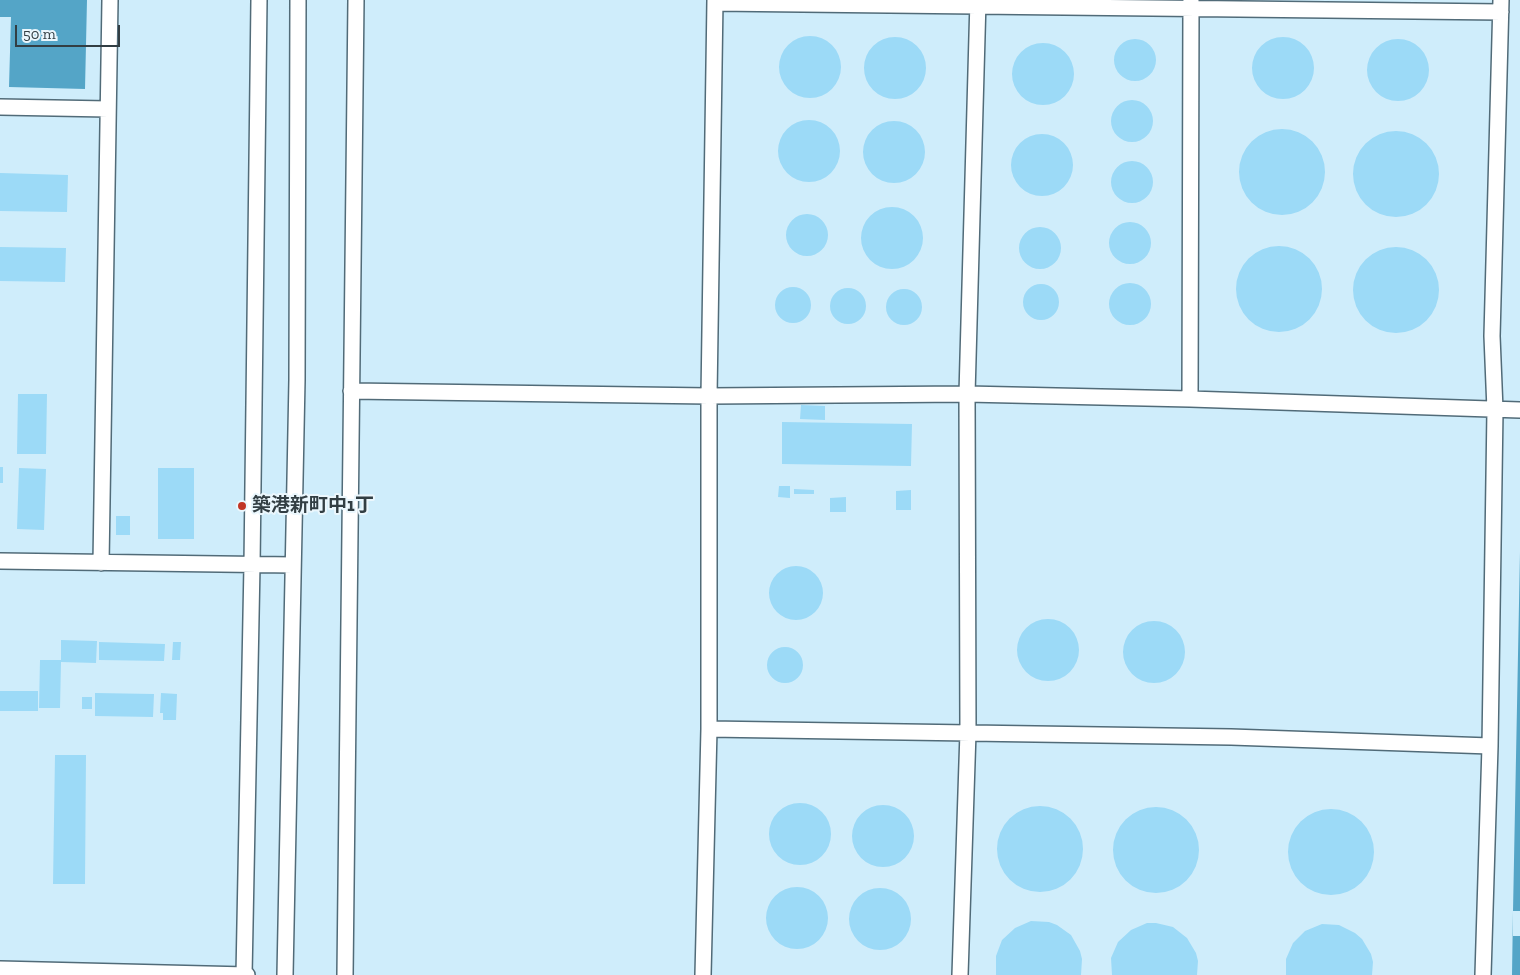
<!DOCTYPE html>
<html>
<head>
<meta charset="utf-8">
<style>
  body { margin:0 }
  #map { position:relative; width:1520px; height:975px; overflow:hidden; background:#cfedfb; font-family:"Zilla Slab",serif }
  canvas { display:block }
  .scale { position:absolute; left:15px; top:25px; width:105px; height:22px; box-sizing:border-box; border:2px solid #323e43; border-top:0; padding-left:6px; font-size:15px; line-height:18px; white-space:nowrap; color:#323e43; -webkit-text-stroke:4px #ebf7fd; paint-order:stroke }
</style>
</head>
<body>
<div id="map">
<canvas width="1520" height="975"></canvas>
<div class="scale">50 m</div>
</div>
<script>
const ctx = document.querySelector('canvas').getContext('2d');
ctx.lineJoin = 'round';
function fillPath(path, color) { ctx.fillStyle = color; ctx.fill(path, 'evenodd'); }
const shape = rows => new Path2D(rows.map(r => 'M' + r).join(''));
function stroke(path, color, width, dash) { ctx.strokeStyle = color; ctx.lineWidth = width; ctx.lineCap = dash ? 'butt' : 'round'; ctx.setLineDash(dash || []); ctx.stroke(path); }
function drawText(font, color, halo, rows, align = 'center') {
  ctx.font = font + ' "Zilla Slab","Noto Sans JP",serif'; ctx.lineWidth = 4; ctx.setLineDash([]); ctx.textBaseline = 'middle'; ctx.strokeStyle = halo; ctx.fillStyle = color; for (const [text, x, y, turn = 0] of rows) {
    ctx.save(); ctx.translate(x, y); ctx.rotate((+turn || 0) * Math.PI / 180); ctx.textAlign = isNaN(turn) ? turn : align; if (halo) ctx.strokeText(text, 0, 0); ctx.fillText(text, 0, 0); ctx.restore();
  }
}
fillPath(shape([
  [0,0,87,0,85,89,9,87,11,17,0,17],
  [1520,552,1520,975,1512,975,1513,911]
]), '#54a5c7');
fillPath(shape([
  [1513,911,1520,911,1520,936,1513,936]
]), '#cfedfb');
fillPath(shape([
  '779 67a31 31 0 1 1 62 0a31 31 0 1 1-62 0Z',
  '864 68a31 31 0 1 1 62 0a31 31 0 1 1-62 0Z',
  '1252 68a31 31 0 1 1 62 0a31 31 0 1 1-62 0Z',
  '1114 60a21 21 0 1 1 42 0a21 21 0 1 1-42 0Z',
  '1367 70a31 31 0 1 1 62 0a31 31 0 1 1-62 0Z',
  '1012 74a31 31 0 1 1 62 0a31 31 0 1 1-62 0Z',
  '1111 121a21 21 0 1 1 42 0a21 21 0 1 1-42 0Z',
  '778 151a31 31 0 1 1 62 0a31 31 0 1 1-62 0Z',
  '863 152a31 31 0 1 1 62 0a31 31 0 1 1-62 0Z',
  '1239 172a43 43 0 1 1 86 0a43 43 0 1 1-86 0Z',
  '1353 174a43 43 0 1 1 86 0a43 43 0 1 1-86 0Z',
  '1011 165a31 31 0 1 1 62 0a31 31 0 1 1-62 0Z',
  '1111 182a21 21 0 1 1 42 0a21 21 0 1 1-42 0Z',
  [0,173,68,175,67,212,0,211],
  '861 238a31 31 0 1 1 62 0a31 31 0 1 1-62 0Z',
  '786 235a21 21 0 1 1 42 0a21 21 0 1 1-42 0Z',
  '1109 243a21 21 0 1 1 42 0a21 21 0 1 1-42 0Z',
  '1019 248a21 21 0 1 1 42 0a21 21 0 1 1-42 0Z',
  '1236 289a43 43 0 1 1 86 0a43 43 0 1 1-86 0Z',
  '1353 290a43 43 0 1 1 86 0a43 43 0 1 1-86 0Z',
  [0,247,66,248,65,282,0,281],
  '1109 304a21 21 0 1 1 42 0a21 21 0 1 1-42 0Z',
  '1023 302a18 18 0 1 1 36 0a18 18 0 1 1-36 0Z',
  '775 305a18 18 0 1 1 36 0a18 18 0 1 1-36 0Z',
  '830 306a18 18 0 1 1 36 0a18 18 0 1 1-36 0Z',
  '886 307a18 18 0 1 1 36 0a18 18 0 1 1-36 0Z',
  [18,394,47,394,46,454,17,454],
  [801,405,825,406,825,420,800,419],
  [782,422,912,424,911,466,782,464],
  [0,467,3,467,3,483,0,483],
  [19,468,46,469,44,530,17,529],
  [158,468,194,468,194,539,158,539],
  [779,486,790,486,790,498,778,497],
  [794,489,814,490,814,494,794,494],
  [911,490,911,510,896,510,896,491],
  [846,497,846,512,830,512,830,498],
  [116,516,130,516,130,535,116,535],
  '769 593a27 27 0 1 1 54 0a27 27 0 1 1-54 0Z',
  '1017 650a31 31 0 1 1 62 0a31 31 0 1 1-62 0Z',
  '1123 652a31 31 0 1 1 62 0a31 31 0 1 1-62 0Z',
  [61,640,97,641,96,663,61,662,60,708,39,708,40,660,61,660],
  [99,642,165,644,164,661,99,660],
  [173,642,181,642,180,660,172,660],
  '767 665a18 18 0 1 1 36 0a18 18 0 1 1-36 0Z',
  [0,691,38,691,38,711,0,711],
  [95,693,154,694,153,717,95,716],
  [161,693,177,694,176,720,163,720,163,713,160,713],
  [82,697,92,697,92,709,82,709],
  [55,755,86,755,85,884,53,884],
  '769 834a31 31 0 1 1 62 0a31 31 0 1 1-62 0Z',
  '852 836a31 31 0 1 1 62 0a31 31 0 1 1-62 0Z',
  '997 849a43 43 0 1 1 86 0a43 43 0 1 1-86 0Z',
  '1113 850a43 43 0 1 1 86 0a43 43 0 1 1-86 0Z',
  '1288 852a43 43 0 1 1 86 0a43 43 0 1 1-86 0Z',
  '766 918a31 31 0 1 1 62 0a31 31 0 1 1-62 0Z',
  '849 919a31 31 0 1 1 62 0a31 31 0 1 1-62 0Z',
  [1031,921,1049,922,1057,925,1071,935,1080,951,1082,959,1081,975,996,975,996,956,1002,940,1015,928],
  [1147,923,1156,923,1173,927,1187,938,1196,953,1198,961,1197,975,1112,975,1111,958,1118,942,1131,930],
  [1322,924,1339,925,1355,933,1362,939,1371,954,1373,962,1372,975,1286,975,1286,959,1293,943,1305,931]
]), '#9cdaf7');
const minor = shape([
  [715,3,1501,12],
  [0,107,108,109],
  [351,391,709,396,967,394,1190,399,1520,410],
  [1190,399,1191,1],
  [0,561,293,565],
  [101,563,110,0],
  [709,729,1231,737,1490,746],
  [0,969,247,975],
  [244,975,252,565,259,0],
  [285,975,297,380,298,0],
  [345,975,356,0],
  [703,975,709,729,709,396,715,0],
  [960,975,968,732,967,394,978,0],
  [1483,975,1490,746,1495,410,1492,336,1501,0]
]);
stroke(minor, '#516b78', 18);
stroke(minor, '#fff', 15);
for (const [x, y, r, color] of [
  [242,506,5,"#c13525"]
]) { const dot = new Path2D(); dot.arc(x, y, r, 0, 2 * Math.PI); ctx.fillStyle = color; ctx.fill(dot); stroke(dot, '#ebf7fd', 2); }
drawText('bold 19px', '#323e43', '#ebf7fd', [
  ["築港新町中1丁",252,506]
], 'left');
</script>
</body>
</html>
